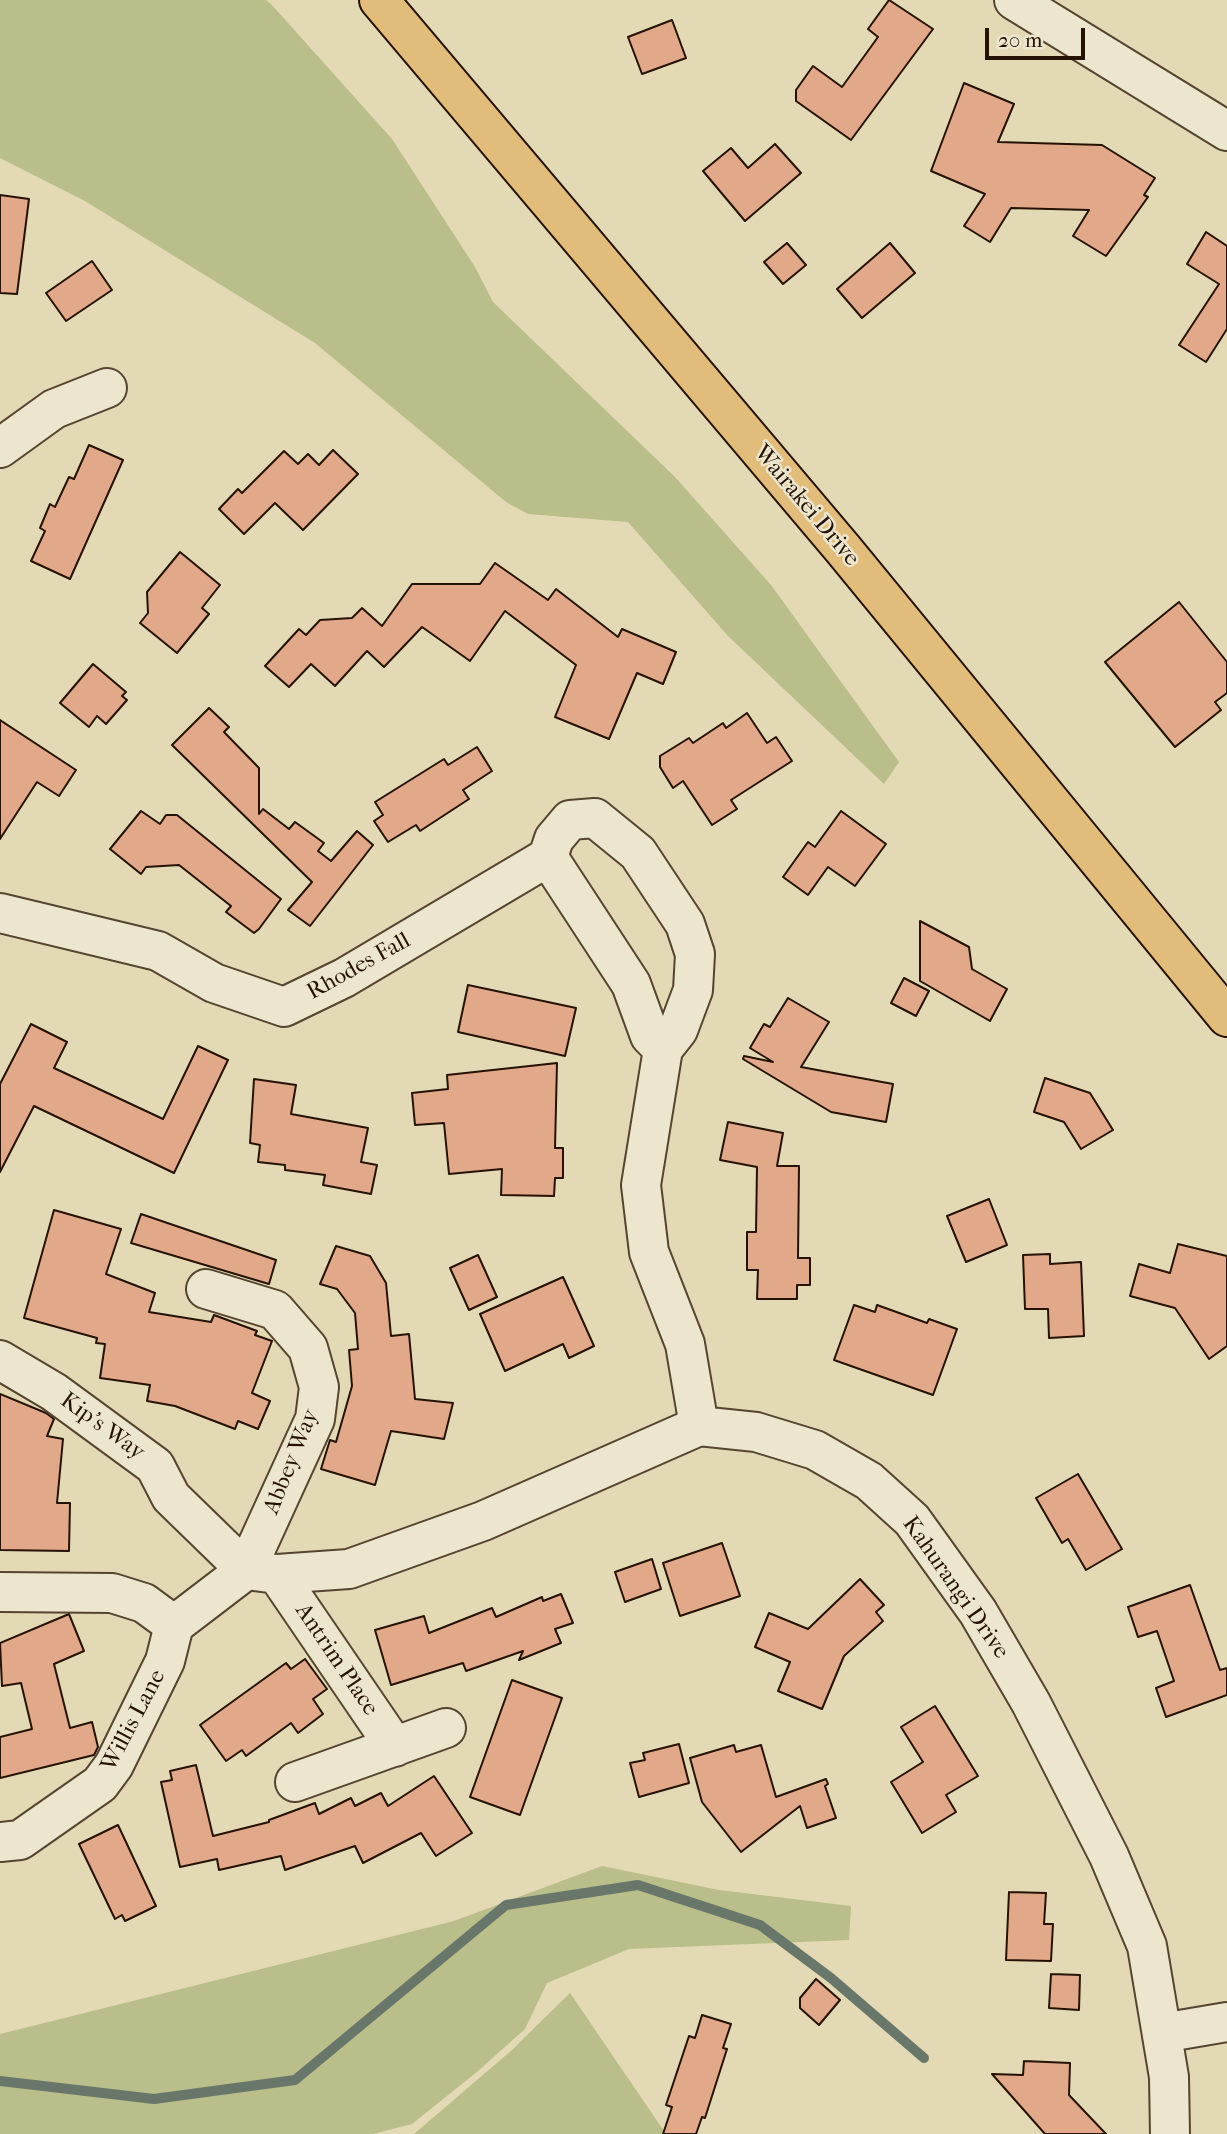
<!DOCTYPE html>
<html>
<head>
<meta charset="utf-8">
<style>
  body { margin:0 }
  #map { position:relative; width:1227px; height:2134px; overflow:hidden; background:#e3d9b5; font-family:"IM FELL French Canon",serif }
  canvas { display:block }
  .scale { position:absolute; left:985px; top:28px; width:100px; height:32px; box-sizing:border-box; border:4px solid #261202; border-top:0; padding-left:9px; font-size:21px; line-height:24px; white-space:nowrap; color:#261202; -webkit-text-stroke:5px #ede6cf; paint-order:stroke }
</style>
</head>
<body>
<div id="map">
<canvas width="1227" height="2134"></canvas>
<div class="scale">20 m</div>
</div>
<script>
const ctx = document.querySelector('canvas').getContext('2d');
ctx.lineJoin = 'round';
function fillPath(path, color) { ctx.fillStyle = color; ctx.fill(path, 'evenodd'); }
const shape = rows => new Path2D(rows.map(r => 'M' + r).join(''));
function stroke(path, color, width, dash) { ctx.strokeStyle = color; ctx.lineWidth = width; ctx.lineCap = dash ? 'butt' : 'round'; ctx.setLineDash(dash || []); ctx.stroke(path); }
function drawText(font, color, halo, rows, align = 'center') {
  ctx.font = font + ' "IM FELL French Canon",serif'; ctx.lineWidth = 5; ctx.setLineDash([]); ctx.textBaseline = 'middle'; ctx.strokeStyle = halo; ctx.fillStyle = color; for (const [text, x, y, turn = 0] of rows) {
    ctx.save(); ctx.translate(x, y); ctx.rotate((+turn || 0) * Math.PI / 180); ctx.textAlign = isNaN(turn) ? turn : align; if (halo) ctx.strokeText(text, 0, 0); ctx.fillText(text, 0, 0); ctx.restore();
  }
}
fillPath(shape([
  [0,0,266,0,271,4,392,139,475,267,493,302,675,477,771,585,899,762,884,784,728,636,628,522,528,514,506,502,315,343,85,201,0,158],
  [602,1866,719,1890,851,1906,849,1940,629,1949,547,1983,525,2029,478,2071,412,2124,373,2134,0,2134,0,2034,454,1921],
  [570,1993,666,2134,414,2134,512,2050]
]), '#b9be8a');
stroke(shape([
  [0,2081,154,2099,295,2080,506,1905,638,1885,760,1925,831,1978,924,2058]
]), '#69776a', 10);
const building = shape([
  [889,0,933,29,851,140,796,101,796,90,813,66,842,87,878,37,868,29,889,0],
  [672,20,686,58,642,74,628,37,672,20],
  [964,83,1014,104,998,142,1102,145,1155,178,1144,195,1148,197,1106,256,1073,236,1089,210,1011,208,990,242,964,226,985,194,931,171,964,83],
  [775,144,801,173,745,221,703,171,731,148,748,168,775,144],
  [0,195,29,199,17,294,0,293,0,195],
  [1206,232,1227,246,1227,329,1206,362,1179,345,1219,284,1187,264,1206,232],
  [787,243,806,265,783,284,764,262,787,243],
  [890,243,915,273,862,318,837,289,890,243],
  [92,261,112,290,66,321,46,293,92,261],
  [89,445,123,460,70,579,31,561,45,531,40,528,50,504,55,507,69,477,74,479,89,445],
  [333,450,358,474,303,530,275,503,244,534,219,509,238,489,242,493,284,451,298,464,308,454,319,465,333,450],
  [180,552,220,585,202,608,209,614,177,653,140,623,148,613,147,592,180,552],
  [495,563,548,600,556,589,618,637,622,629,676,652,663,684,637,673,609,739,555,717,576,665,505,611,470,661,422,627,384,667,367,651,335,686,311,664,289,687,265,666,299,629,306,635,320,620,352,618,362,608,382,626,412,584,480,584,495,563],
  [1179,602,1227,662,1227,693,1215,702,1221,710,1175,747,1105,662,1179,602],
  [93,664,126,692,122,696,127,700,106,724,97,716,89,727,60,703,93,664],
  [209,708,229,727,224,732,259,768,259,814,263,809,289,829,295,822,324,843,318,851,331,861,357,831,373,845,310,926,288,910,312,882,172,745,209,708],
  [747,713,767,743,776,737,792,761,731,800,737,809,712,825,683,781,673,788,660,767,660,756,689,738,693,743,723,723,726,728,747,713],
  [0,720,76,770,59,796,37,782,0,839,0,720],
  [477,747,492,771,463,790,469,799,420,831,416,825,388,842,374,821,383,815,375,802,444,759,448,765,477,747],
  [141,811,160,824,166,815,177,815,281,899,259,929,254,933,226,912,231,906,179,865,146,867,141,874,110,849,141,811],
  [841,811,886,844,855,886,828,867,808,895,783,877,808,842,815,847,841,811],
  [920,921,969,947,972,969,1007,989,990,1021,920,981,920,921],
  [904,978,929,991,916,1016,891,1003,904,978],
  [468,985,576,1008,565,1056,458,1032,468,985],
  [788,998,829,1022,801,1067,893,1084,886,1122,831,1112,743,1059,744,1056,773,1062,750,1048,764,1024,770,1027,788,998],
  [31,1024,67,1042,54,1068,163,1119,198,1046,228,1060,174,1173,34,1106,0,1172,0,1084,31,1024],
  [557,1063,555,1148,563,1148,563,1178,555,1178,554,1196,501,1195,502,1169,449,1174,444,1123,415,1125,412,1093,448,1089,447,1075,557,1063],
  [1045,1078,1090,1093,1113,1130,1081,1149,1064,1122,1034,1112,1045,1078],
  [254,1079,296,1085,291,1114,368,1128,361,1162,377,1165,371,1194,323,1185,325,1175,285,1170,285,1165,258,1162,260,1145,250,1143,254,1079],
  [728,1122,783,1133,777,1166,799,1166,798,1258,810,1258,810,1285,797,1285,797,1299,757,1299,758,1270,747,1270,747,1232,756,1232,757,1167,720,1160,728,1122],
  [989,1199,1007,1245,966,1262,947,1216,989,1199],
  [54,1210,121,1229,106,1274,155,1293,149,1312,211,1322,214,1315,257,1331,255,1335,272,1341,252,1393,270,1401,258,1429,238,1421,235,1429,175,1406,147,1401,150,1385,100,1378,105,1344,96,1343,97,1338,24,1318,54,1210],
  [141,1214,276,1260,269,1284,131,1243,141,1214],
  [1178,1244,1227,1256,1227,1346,1209,1359,1175,1308,1130,1296,1139,1264,1170,1273,1178,1244],
  [336,1246,370,1256,386,1283,391,1336,409,1334,415,1399,453,1403,444,1439,391,1431,375,1485,321,1469,330,1440,336,1442,352,1386,349,1350,358,1349,355,1313,337,1289,320,1284,336,1246],
  [1050,1254,1050,1264,1081,1262,1084,1336,1049,1338,1048,1309,1025,1309,1023,1255,1050,1254],
  [478,1255,497,1297,469,1310,450,1268,478,1255],
  [563,1277,594,1346,569,1358,563,1344,505,1371,480,1314,563,1277],
  [854,1305,875,1312,877,1305,927,1323,929,1319,957,1329,933,1395,834,1360,854,1305],
  [0,1394,46,1413,54,1419,47,1436,63,1439,57,1503,70,1503,69,1551,0,1550,0,1394],
  [1078,1474,1122,1549,1086,1570,1068,1539,1062,1543,1036,1498,1078,1474],
  [722,1543,740,1596,680,1616,663,1563,722,1543],
  [652,1559,661,1589,625,1602,615,1572,652,1559],
  [860,1579,884,1605,876,1612,883,1621,844,1656,822,1709,778,1691,790,1662,755,1647,769,1613,808,1629,860,1579],
  [1190,1585,1220,1670,1227,1668,1227,1695,1166,1717,1156,1688,1174,1681,1157,1631,1138,1637,1128,1607,1190,1585],
  [561,1594,573,1623,555,1629,561,1643,519,1660,523,1651,466,1671,463,1663,391,1685,375,1630,424,1616,429,1633,492,1608,496,1617,542,1597,543,1601,561,1594],
  [69,1614,84,1651,54,1664,70,1728,92,1722,98,1747,94,1755,0,1778,0,1737,32,1729,21,1683,2,1686,0,1643,69,1614],
  [305,1659,327,1689,313,1699,323,1714,298,1733,291,1723,246,1756,242,1750,226,1761,200,1725,286,1663,291,1669,305,1659],
  [512,1680,562,1698,520,1815,470,1797,512,1680],
  [935,1706,978,1776,946,1795,956,1812,922,1833,891,1782,923,1762,901,1727,935,1706],
  [679,1744,689,1783,639,1797,630,1763,645,1760,643,1753,679,1744],
  [734,1745,736,1752,761,1745,776,1797,826,1779,828,1784,825,1786,836,1818,807,1828,800,1806,741,1852,702,1802,690,1758,734,1745],
  [196,1765,213,1836,269,1822,269,1820,315,1803,319,1814,351,1798,355,1806,381,1793,388,1806,434,1776,472,1833,436,1856,421,1833,363,1863,355,1846,285,1870,281,1856,219,1870,217,1859,180,1867,161,1782,172,1780,170,1771,196,1765],
  [118,1825,156,1906,125,1921,122,1915,115,1919,79,1844,118,1825],
  [1009,1892,1046,1893,1044,1924,1053,1924,1051,1961,1006,1960,1009,1892],
  [1051,1974,1080,1975,1079,2010,1049,2008,1051,1974],
  [816,1979,840,2000,819,2025,800,2008,800,1998,816,1979],
  [702,2015,731,2024,723,2048,727,2049,705,2118,702,2117,696,2134,663,2134,672,2107,666,2105,689,2036,695,2038,702,2015],
  [1024,2061,1070,2063,1069,2095,1106,2134,1045,2134,992,2074,1023,2075,1024,2061]
]);
fillPath(building, '#e1a889');
stroke(building, '#261202', 2);
const minor = shape([
  [1014,0,1227,131],
  [0,448,54,409,107,388],
  [0,913,158,951,214,983,284,1007,344,978,548,857],
  [663,1049,650,1036,631,984,548,857,554,839,570,820,595,818,638,853,685,924,695,954,693,990,678,1030,663,1049,641,1185,649,1252,685,1344,699,1426],
  [206,1289,275,1310,308,1348,319,1387,315,1419,246,1570],
  [0,1360,54,1392,155,1466,171,1497,246,1570],
  [277,1574,395,1747],
  [0,1592,112,1593,144,1603,174,1625],
  [174,1625,246,1570,277,1574,349,1569,483,1521,699,1426,756,1432,815,1450,869,1481,912,1520,978,1612,1031,1703,1109,1856,1147,1946,1169,2077,1170,2134],
  [295,1782,446,1728],
  [0,1842,20,1840,100,1784,114,1765,165,1661,174,1625],
  [1162,2033,1227,2022]
]);
const major = shape([
  [379,0,843,549,1227,1017]
]);
stroke(minor, '#55442f', 42);
stroke(major, '#261202', 42);
stroke(minor, '#ede6cf', 38);
stroke(major, '#e2bc7a', 38);
drawText('23px', '#261202', '#ede6cf', [
  ["Wairakei Drive",806,506,50],
  ["Rhodes Fall",359,967,-29],
  ["Kip's Way",102,1427,36],
  ["Abbey Way",292,1462,-68],
  ["Kahurangi Drive",955,1588,55],
  ["Antrim Place",336,1660,56],
  ["Willis Lane",134,1721,-62]
]);
</script>
</body>
</html>
